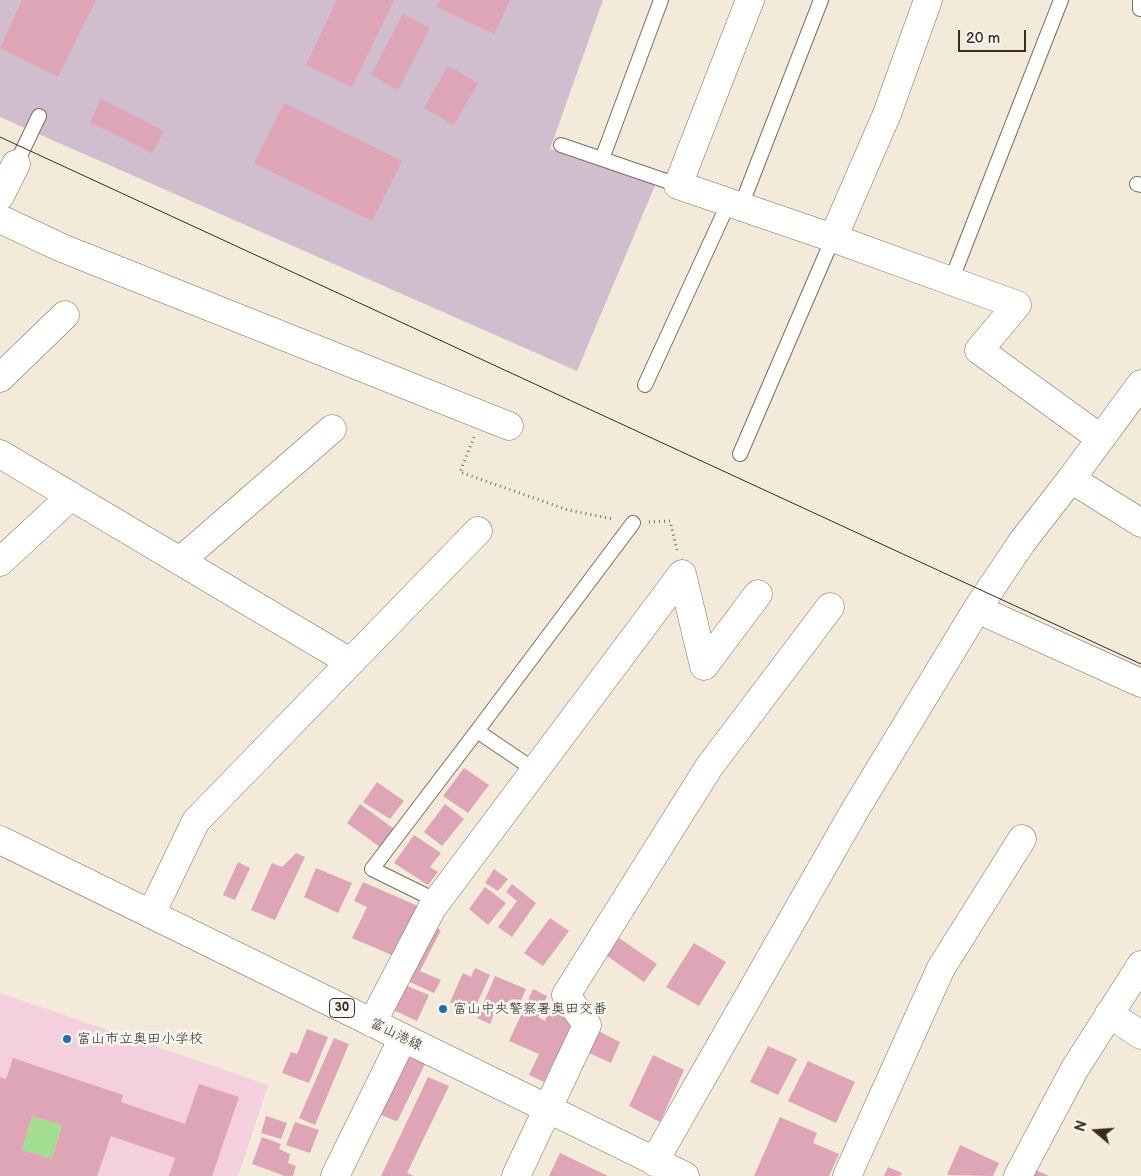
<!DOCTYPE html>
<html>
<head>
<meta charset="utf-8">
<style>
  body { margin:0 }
  #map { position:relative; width:1141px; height:1176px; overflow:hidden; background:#f4ead9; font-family:"Balsamiq Sans",sans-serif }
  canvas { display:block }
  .north { position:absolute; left:1071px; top:1106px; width:50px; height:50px; -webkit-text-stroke:4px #f6f6f2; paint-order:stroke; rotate:288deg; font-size:14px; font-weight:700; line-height:20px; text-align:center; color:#3b2a1e }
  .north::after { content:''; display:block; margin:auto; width:18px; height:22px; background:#3b2a1e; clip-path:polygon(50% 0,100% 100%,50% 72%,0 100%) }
  .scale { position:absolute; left:958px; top:30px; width:68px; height:22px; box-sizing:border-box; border:2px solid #3b2a1e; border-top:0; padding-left:6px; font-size:15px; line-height:18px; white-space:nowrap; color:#3b2a1e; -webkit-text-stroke:4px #f6f6f2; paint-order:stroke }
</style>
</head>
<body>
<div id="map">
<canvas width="1141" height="1176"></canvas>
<div class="north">N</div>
<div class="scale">20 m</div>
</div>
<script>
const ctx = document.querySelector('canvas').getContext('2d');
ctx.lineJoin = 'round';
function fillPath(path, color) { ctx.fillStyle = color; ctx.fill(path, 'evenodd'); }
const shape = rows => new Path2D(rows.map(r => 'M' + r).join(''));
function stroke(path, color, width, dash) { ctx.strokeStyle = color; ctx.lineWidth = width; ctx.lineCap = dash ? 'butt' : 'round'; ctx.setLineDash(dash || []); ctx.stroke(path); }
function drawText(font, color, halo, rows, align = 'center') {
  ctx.font = font + ' "Balsamiq Sans","Klee One",sans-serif'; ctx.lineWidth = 5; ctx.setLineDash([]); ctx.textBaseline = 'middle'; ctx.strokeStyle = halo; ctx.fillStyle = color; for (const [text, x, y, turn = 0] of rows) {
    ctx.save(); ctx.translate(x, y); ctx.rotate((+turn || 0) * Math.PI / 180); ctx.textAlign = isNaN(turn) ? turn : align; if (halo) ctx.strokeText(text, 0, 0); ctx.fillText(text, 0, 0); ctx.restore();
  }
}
fillPath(shape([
  [0,993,268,1085,238,1176,0,1176]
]), '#f4cfde');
fillPath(shape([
  [0,0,603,0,550,149,656,183,577,371,0,117]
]), '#d0bdce');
fillPath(shape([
  [32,1116,62,1125,52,1159,22,1150]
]), '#a3dd90');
fillPath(shape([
  [22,0,96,0,58,77,0,48],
  [337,0,394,0,352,87,306,65],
  [440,0,510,0,494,34,437,7],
  [403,14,430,28,398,90,371,75],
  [448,66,478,83,454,125,424,108],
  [101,99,164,131,152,153,90,122],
  [284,103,402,161,372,221,254,163],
  [464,768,489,785,468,813,443,796],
  [377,782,404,801,390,819,363,802],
  [360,804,394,829,380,847,347,823],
  [445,804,464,819,442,846,424,832],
  [414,835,441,853,430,867,438,872,428,885,394,863],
  [296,853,305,857,275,920,251,910,272,863,282,867],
  [238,862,250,868,235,900,223,895],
  [316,868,352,883,338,913,304,897],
  [494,869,508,879,498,891,485,883],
  [363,882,418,906,394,956,352,938,367,907,354,901],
  [512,884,536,903,512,937,498,927,517,901,506,892],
  [485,887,506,903,488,925,469,909],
  [550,918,569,931,543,966,524,953],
  [429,925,441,930,420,971,441,980,434,993,401,978],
  [619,938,657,964,644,982,607,956],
  [694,943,726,962,699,1006,666,987],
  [475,968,490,975,473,1012,450,1002,463,973,471,977],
  [495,976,526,989,516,1013,497,1006,490,1024,477,1018],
  [400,983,429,995,417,1021,389,1008],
  [533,989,547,996,538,1017,545,1021,551,1006,574,1016,575,1020,557,1062,554,1061,544,1082,529,1075,539,1054,509,1041],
  [307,1029,328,1037,309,1083,282,1073,291,1052,297,1054],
  [596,1030,620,1042,611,1063,587,1052],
  [334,1038,349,1044,315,1125,299,1118],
  [768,1046,797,1059,778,1095,750,1082],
  [401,1054,425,1064,398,1120,395,1121,375,1112],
  [653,1055,684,1070,660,1122,629,1106],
  [13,1058,123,1095,121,1102,185,1124,199,1084,239,1097,212,1176,169,1176,175,1158,111,1136,97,1176,0,1176,0,1077,6,1079],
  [32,1116,62,1125,52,1159,22,1150],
  [808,1061,855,1082,836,1123,788,1101],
  [428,1077,449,1086,407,1173,414,1176,381,1176],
  [266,1116,287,1123,281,1139,261,1133],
  [780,1117,817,1133,813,1143,839,1154,829,1176,754,1176],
  [295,1122,319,1130,310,1153,286,1145],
  [262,1137,281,1144,279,1149,290,1154,288,1163,296,1166,293,1176,285,1176,252,1164],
  [960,1145,999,1163,993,1176,947,1175],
  [560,1153,608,1176,549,1176],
  [888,1167,902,1173,900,1176,884,1176],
  [1036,1170,1049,1176,1034,1176]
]), '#dea5b7');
const lane = shape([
  [1140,9,1140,0],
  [561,145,678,185],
  [602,159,661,0],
  [16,164,39,116],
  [1137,184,1141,185],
  [741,206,821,0],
  [951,281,1061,0],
  [645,385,729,202],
  [740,454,833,238],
  [536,771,477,731,633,523],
  [437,901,372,869,477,731]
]);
const street = shape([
  [750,0,678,185,833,238,1017,305,979,350,1100,438],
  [0,196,16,164],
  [0,219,62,248,509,426],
  [833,238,887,114,928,0],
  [0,378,65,315],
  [0,454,350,662],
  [1071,479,1141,523],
  [180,561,332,429],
  [0,562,71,496],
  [682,574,704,666,758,594],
  [977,609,1141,683],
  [151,914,196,821,478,531],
  [1109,1014,1141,1035],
  [372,1023,432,908,682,574],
  [654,1162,855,810,977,609,1022,542,1071,479,1141,384],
  [335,1176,403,1038],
  [516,1176,587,1025,566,995,709,767,830,607],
  [847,1176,941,968,1022,839],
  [1018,1176,1074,1070,1141,965]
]);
const primary = shape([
  [0,840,685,1176]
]);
stroke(lane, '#7c6d5f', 16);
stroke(street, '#7c6d5f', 29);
stroke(primary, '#7c6d5f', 29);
stroke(shape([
  [474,437,460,472,568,510,613,519],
  [649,522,670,521,677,550]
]), '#7c6d5f', 3, [1, 4]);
stroke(lane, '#fff', 14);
stroke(street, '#fff', 28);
stroke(primary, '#fff', 28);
stroke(shape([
  [0,137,1141,664]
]), '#3b2a1e', 1);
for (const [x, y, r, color] of [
  [443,1009,5,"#1f6fb2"],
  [67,1039,5,"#1f6fb2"]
]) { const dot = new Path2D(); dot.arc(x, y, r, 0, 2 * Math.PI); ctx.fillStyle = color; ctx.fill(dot); stroke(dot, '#f6f6f2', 2); }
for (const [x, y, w] of [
  [342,1008,25]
]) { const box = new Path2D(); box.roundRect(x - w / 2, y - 9.5, w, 19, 4); ctx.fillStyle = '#f6f6f2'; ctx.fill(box); stroke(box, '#3b2a1e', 1); }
drawText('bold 12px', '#3b2a1e', null, [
  ["30",342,1008]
]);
drawText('14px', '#3b2a1e', '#f6f6f2', [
  ["富山中央警察署奥田交番",453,1009],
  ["富山市立奥田小学校",77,1039]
], 'left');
drawText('14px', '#3b2a1e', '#f6f6f2', [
  ["富山港線",396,1035,26]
]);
</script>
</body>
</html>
